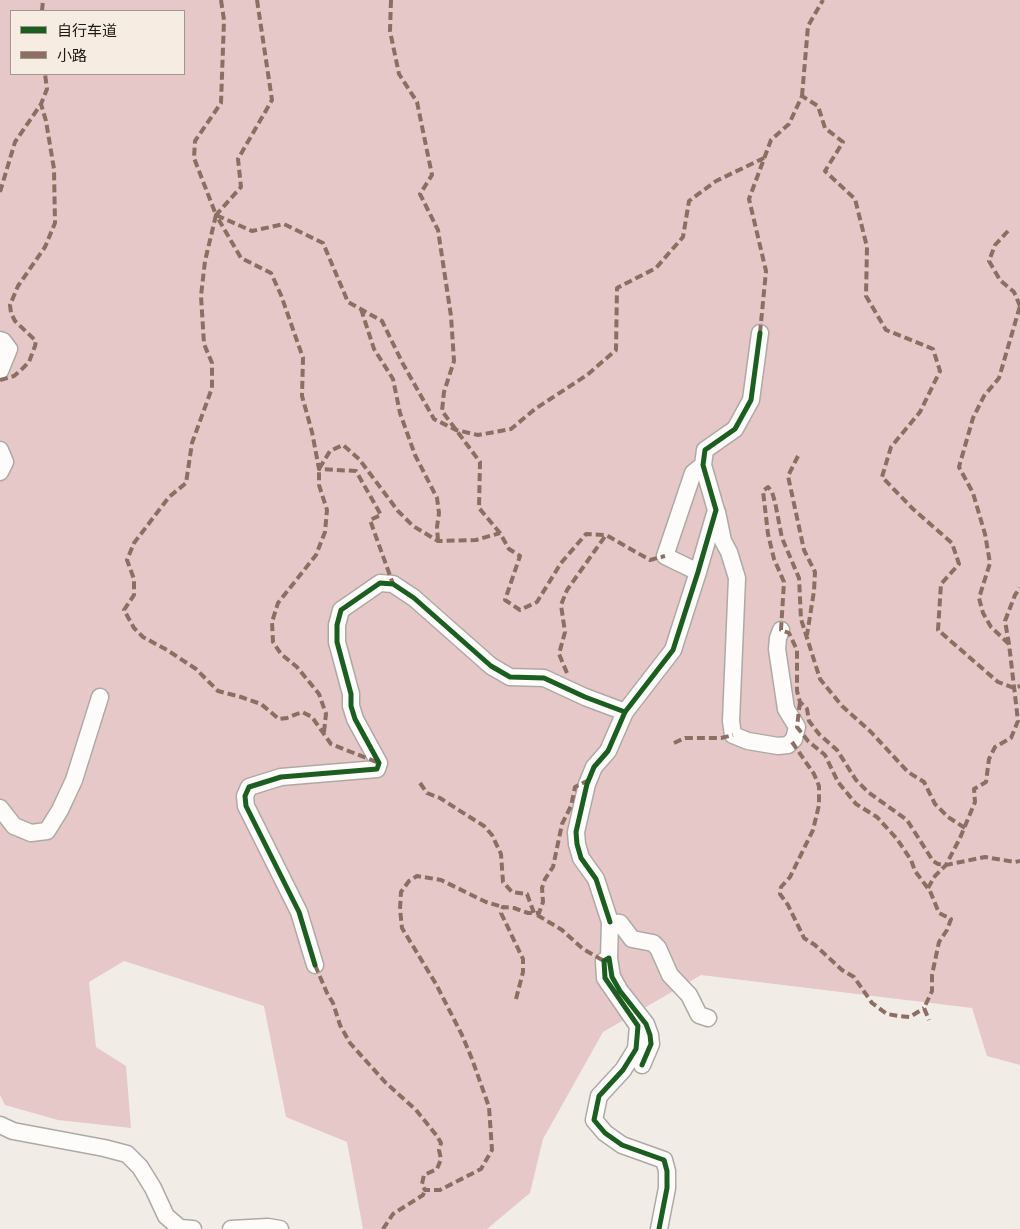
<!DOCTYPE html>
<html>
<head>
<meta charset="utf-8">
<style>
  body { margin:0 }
  #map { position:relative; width:1020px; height:1229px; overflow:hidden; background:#f2ece6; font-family:"Sofia Sans Condensed","Noto Sans SC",sans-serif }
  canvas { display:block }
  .legend { position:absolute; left:10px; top:10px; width:175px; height:65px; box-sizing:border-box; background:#f7ece1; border:1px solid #a0988f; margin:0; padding:6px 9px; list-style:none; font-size:15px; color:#1d1915 }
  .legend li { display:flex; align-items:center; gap:10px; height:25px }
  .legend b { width:25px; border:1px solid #a0988f }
</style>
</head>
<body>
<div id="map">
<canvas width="1020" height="1229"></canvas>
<ul class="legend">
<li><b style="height:6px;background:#1b5e20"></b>自行车道</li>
<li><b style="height:6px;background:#8d6e63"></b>小路</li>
</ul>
</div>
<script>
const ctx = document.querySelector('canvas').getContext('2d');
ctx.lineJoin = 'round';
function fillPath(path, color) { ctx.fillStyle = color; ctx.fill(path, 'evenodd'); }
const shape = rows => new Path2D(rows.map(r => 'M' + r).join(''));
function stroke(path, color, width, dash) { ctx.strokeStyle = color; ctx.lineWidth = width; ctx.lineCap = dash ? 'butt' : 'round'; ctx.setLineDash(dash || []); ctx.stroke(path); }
fillPath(shape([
  [0,0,1020,0,1020,1065,987,1056,972,1008,701,975,603,1032,543,1139,530,1193,487,1229,363,1229,347,1142,286,1117,264,1006,124,961,89,982,96,1047,126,1066,131,1128,58,1120,5,1105,0,1095],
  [11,11,184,11,184,74,11,74]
]), '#e5c8c7');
const minor = shape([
  [0,340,3,341,9,349,0,371],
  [0,450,5,462,0,472],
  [717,512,723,541,729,552,737,578,731,721,733,735,748,741,778,746,788,745,794,739,797,727,786,709,777,649,778,638,781,630],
  [698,572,665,556,693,473,703,465],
  [625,712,673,650,698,572,716,510,703,465,705,450,735,429,751,400,760,333],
  [0,808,14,826,31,833,47,831,60,810,74,780,100,697],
  [609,958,610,922,620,923,632,939,653,943,658,948,670,975,689,995,699,1015,708,1018],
  [315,965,299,912,246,806,245,796,249,787,281,777,377,769,379,763,355,719,351,706,351,694,337,642,337,625,341,610,380,583,393,584,414,598,491,666,510,677,544,678,585,697,625,712,608,751,594,767,587,784,576,832,577,844,581,858,596,879,610,922],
  [642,1065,651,1044,650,1035,646,1024,620,991,612,977,609,958,604,961,605,978,638,1026,636,1049,623,1070,599,1096,594,1120,605,1133,622,1145,664,1160,667,1171,667,1188,659,1229],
  [0,1125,13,1131,104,1148,127,1154,140,1167,153,1188,166,1216,180,1228,193,1229],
  [231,1229,268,1227,280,1229]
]);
stroke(minor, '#aea9a4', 19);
stroke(minor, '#fdfcfb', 16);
stroke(shape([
  [221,0,224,20,221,103,195,141,194,158,216,215,252,231,284,224,323,243,348,302,382,321,403,364,434,419,456,430,478,435,511,429,535,409,587,375,616,350,617,288,656,268,683,237,689,201,716,181,764,158],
  [257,0,272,100,238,159,241,187,216,215,241,258,271,273,281,295,303,358,302,396,312,432,319,469,356,471,381,515,370,520,393,584],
  [391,0,390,31,399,74,417,102,432,175,420,194,438,230,451,316,454,361,444,392,442,411,480,462,479,508,500,533,509,549,520,556,505,600,520,610,537,602,561,563,586,534,606,535,650,560,665,556],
  [42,11,43,0],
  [802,96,808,26,823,0],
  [0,192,15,142,41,104,47,89,45,74],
  [216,215,205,261,201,296,204,344,212,363,212,388,192,443,186,483,169,497,134,543,127,560,134,579,134,595,124,610,134,628,143,637,167,650,196,669,218,691,241,697,261,704,279,719,287,718,302,712,312,717,331,744,379,763],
  [1008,231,995,245,989,261,1000,280,1014,292,1020,306],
  [361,309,374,349,393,379,400,413,415,455,437,498,439,513,437,527,438,541],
  [760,333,766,271,749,199,771,140,789,124,802,96,818,106,825,128,843,142,825,171,855,199,867,247,866,296,886,330,933,349,940,371,920,412,891,447,882,477,913,509,952,543,959,564,941,584,938,630,998,682,1014,688,1020,686],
  [0,380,14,376,21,370,29,362,35,346,36,341,15,321,11,313,10,305,18,286,45,247,55,223,54,169,46,121,41,104],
  [798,456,788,476,804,550,815,572,814,591,807,635],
  [1009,644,991,627,983,613,979,598,990,563,985,534,973,493,959,467,973,418,984,396,999,378,1020,306],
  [567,673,559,654,565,632,561,605,567,590,606,535],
  [800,702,797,727,808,741,825,755,838,782,856,804,877,817,897,839,911,860,915,871,930,891,939,913,951,919,947,930,939,942,932,975,932,991,924,1008,929,1020],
  [324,732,326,714,319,694,297,667,281,654,273,642,272,622,278,603,316,555,325,532,327,510,319,485,319,469,330,451,343,445,359,459,398,511,413,526,438,541,476,540,500,533],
  [792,742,814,774,819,786,819,805,813,830,790,877,781,887,780,894,788,905,804,938,815,945,842,970,854,977,872,1003,887,1014,899,1016,910,1017,924,1008],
  [674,743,685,738,721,738,733,735],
  [420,783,427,793,440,798,468,816,484,826,492,835,501,854,503,882,512,892,527,894,534,913,562,930,583,949,604,961],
  [965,828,948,817,935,804,924,782,908,772,870,731,842,706,820,679,801,619,799,578,782,538,775,502,772,492,768,487,763,491,768,534,774,559,784,582,781,630,789,633,797,650,797,691,800,702,807,709,809,721,819,734,837,750,856,780,868,792,907,820,933,861,938,864,946,865,985,857,1015,862,1020,861],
  [928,888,935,876,946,865,960,838,975,802,974,789,986,782,989,759,995,747,1011,738,1018,721,1009,644,1005,621,1015,595,1020,588],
  [315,965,327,993,333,1003,340,1025,350,1043,385,1082,416,1110,437,1136,441,1143,439,1150,441,1159,437,1169,424,1175,422,1184,425,1190,440,1190,481,1169,492,1150,489,1107,472,1059,462,1035,436,984,402,928,400,909,401,892,409,881,417,876,441,880,486,902,503,907],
  [516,999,523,972,523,959,501,913,503,907,514,908,528,913,539,913,543,902,542,888,545,879,553,867,562,824,571,806,575,787,589,780],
  [383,1229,393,1214,423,1195,425,1190]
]), '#8d6e63', 4, [8, 4]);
stroke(shape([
  [625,712,673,650,698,572,716,510,703,465,705,450,735,429,751,400,760,333],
  [315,965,299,912,246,806,245,796,249,787,281,777,377,769,379,763,355,719,351,706,351,694,337,642,337,625,341,610,380,583,393,584,414,598,491,666,510,677,544,678,585,697,625,712,608,751,594,767,587,784,576,832,577,844,581,858,596,879,610,922],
  [642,1065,651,1044,650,1035,646,1024,620,991,612,977,609,958,604,961,605,978,638,1026,636,1049,623,1070,599,1096,594,1120,605,1133,622,1145,664,1160,667,1171,667,1188,659,1229]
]), '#1b5e20', 5);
</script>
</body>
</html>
